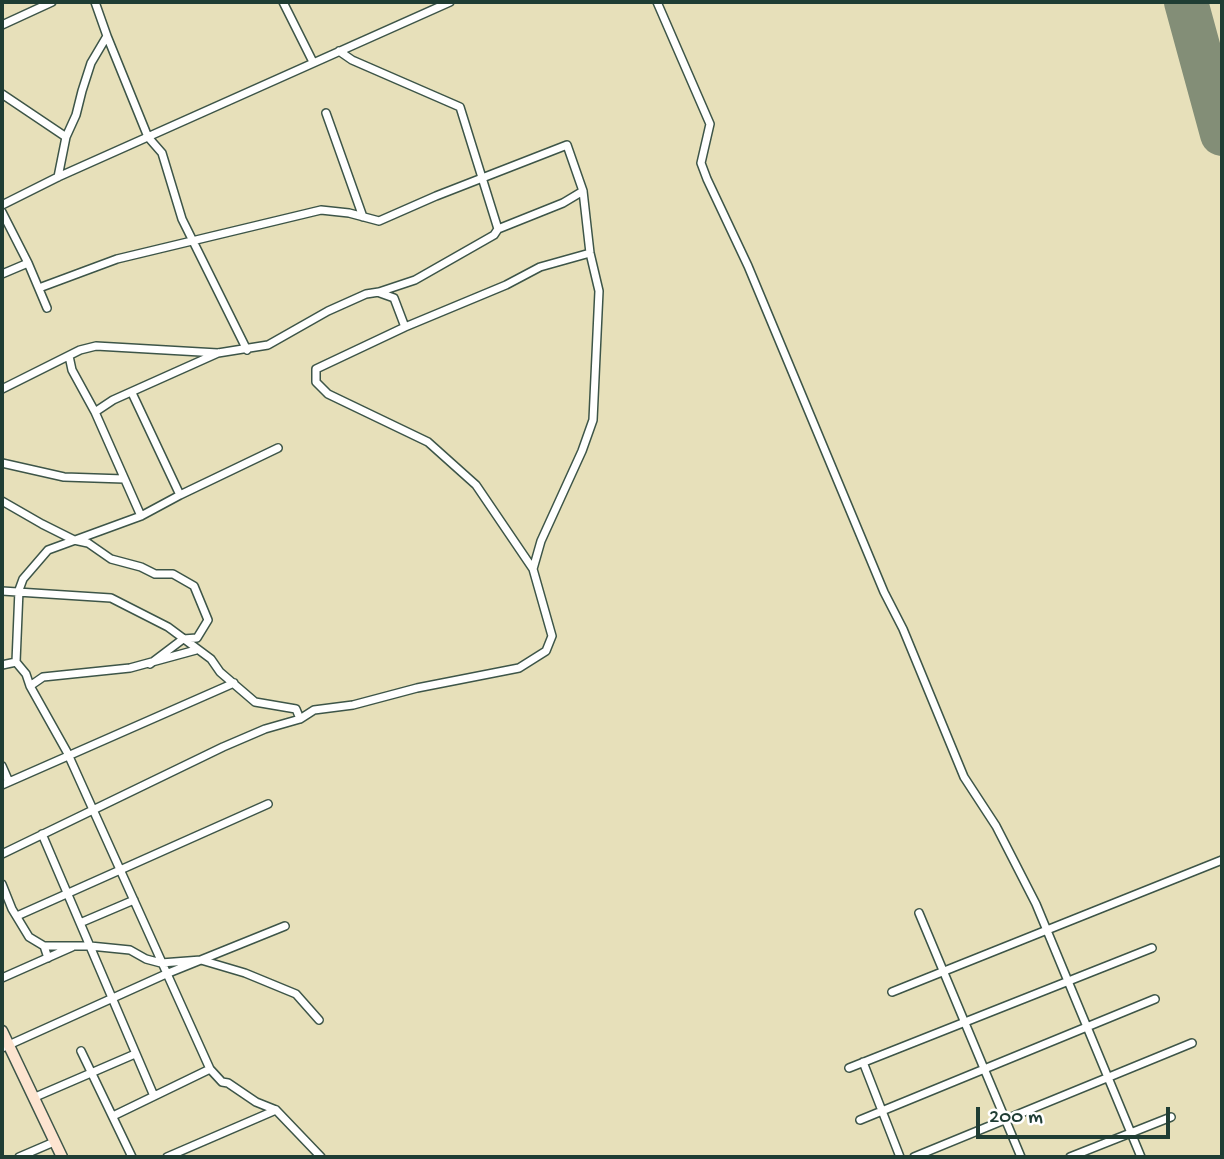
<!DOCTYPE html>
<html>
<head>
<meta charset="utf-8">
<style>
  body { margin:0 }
  #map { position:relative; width:1224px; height:1159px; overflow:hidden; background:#e7e0ba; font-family:"Gochi Hand",sans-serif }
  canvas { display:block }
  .frame { position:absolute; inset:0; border:4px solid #1f3d34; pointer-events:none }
  .scale { position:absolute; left:976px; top:1107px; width:194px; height:32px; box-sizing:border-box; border:4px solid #1f3d34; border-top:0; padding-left:9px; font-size:21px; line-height:24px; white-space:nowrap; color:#1f3d34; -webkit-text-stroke:5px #fff; paint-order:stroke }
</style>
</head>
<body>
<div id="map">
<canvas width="1224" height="1159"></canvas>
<div class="frame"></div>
<div class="scale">200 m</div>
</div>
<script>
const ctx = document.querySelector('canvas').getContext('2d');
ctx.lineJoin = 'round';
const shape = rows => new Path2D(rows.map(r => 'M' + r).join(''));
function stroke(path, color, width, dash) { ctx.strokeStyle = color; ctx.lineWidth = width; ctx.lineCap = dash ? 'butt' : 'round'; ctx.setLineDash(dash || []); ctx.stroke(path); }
stroke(shape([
  [1186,2,1222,134]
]), '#838e77', 44);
const street = shape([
  [283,2,313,62],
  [657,2,710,124,701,163,707,179,748,266,884,592,903,629,964,777,996,826,1036,904,1141,1157],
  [2,25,52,2],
  [107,36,148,137,162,153,182,219,247,350],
  [2,94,66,137],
  [326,113,363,217],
  [58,177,66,137,76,115,82,91,91,63,107,36,95,2],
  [2,205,58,177,450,2],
  [2,212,28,263,47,308],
  [498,229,563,203,583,191],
  [2,274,28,263],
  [380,293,394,298,405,327],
  [69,356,72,370,95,412,141,516],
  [2,389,80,350,96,346,218,353,268,345,328,311,366,294,379,292,415,280,494,235,498,229,460,107,352,60,339,51],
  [132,393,180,495],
  [95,412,113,400,218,353],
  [2,463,64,477,124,479],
  [2,501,42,524,74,540,88,543,111,559,141,567,155,574,173,574,194,586,208,620,197,638,183,639,150,664],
  [533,569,476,485,428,442,328,394,316,382,316,369,405,327,506,285,540,267,590,253],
  [2,591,111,598,168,627,211,659,220,672,255,702,296,709,300,719],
  [16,662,19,590,23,579,48,550,141,516,180,495,278,448],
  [2,665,16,662,26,674,30,686,67,752,210,1069,222,1082,228,1083,256,1102,276,1110,321,1157],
  [30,686,43,677,130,668,196,650],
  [2,766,9,782],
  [2,785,234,683],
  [42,834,154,1096],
  [2,854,223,747,265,729,300,719,314,710,353,705,417,688,519,668,546,651,552,636,533,569,541,541,582,451,593,420,599,291,590,253,583,191,567,145,436,196,379,221,349,213,321,210,117,259,39,288],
  [2,884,12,909,29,937,44,946,48,958],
  [919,913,1021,1157],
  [17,916,268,804],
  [80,923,134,900],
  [44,946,90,946,130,950,146,959,161,963,201,960,245,973,296,994,319,1020],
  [2,978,72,947],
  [892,992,1222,860],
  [2,1048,166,974,285,926],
  [81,1051,132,1157],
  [863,1062,900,1157],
  [849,1068,1152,948],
  [33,1098,135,1054],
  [113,1116,210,1069],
  [860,1120,1155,999],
  [19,1157,54,1142],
  [167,1157,276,1110],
  [914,1157,1192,1043],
  [1070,1157,1171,1117]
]);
const secondary = shape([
  [2,1031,62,1157]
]);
stroke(street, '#3d5548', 10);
stroke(secondary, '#3d5548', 13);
stroke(street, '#fff', 7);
stroke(secondary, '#fde4d0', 10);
</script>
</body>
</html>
